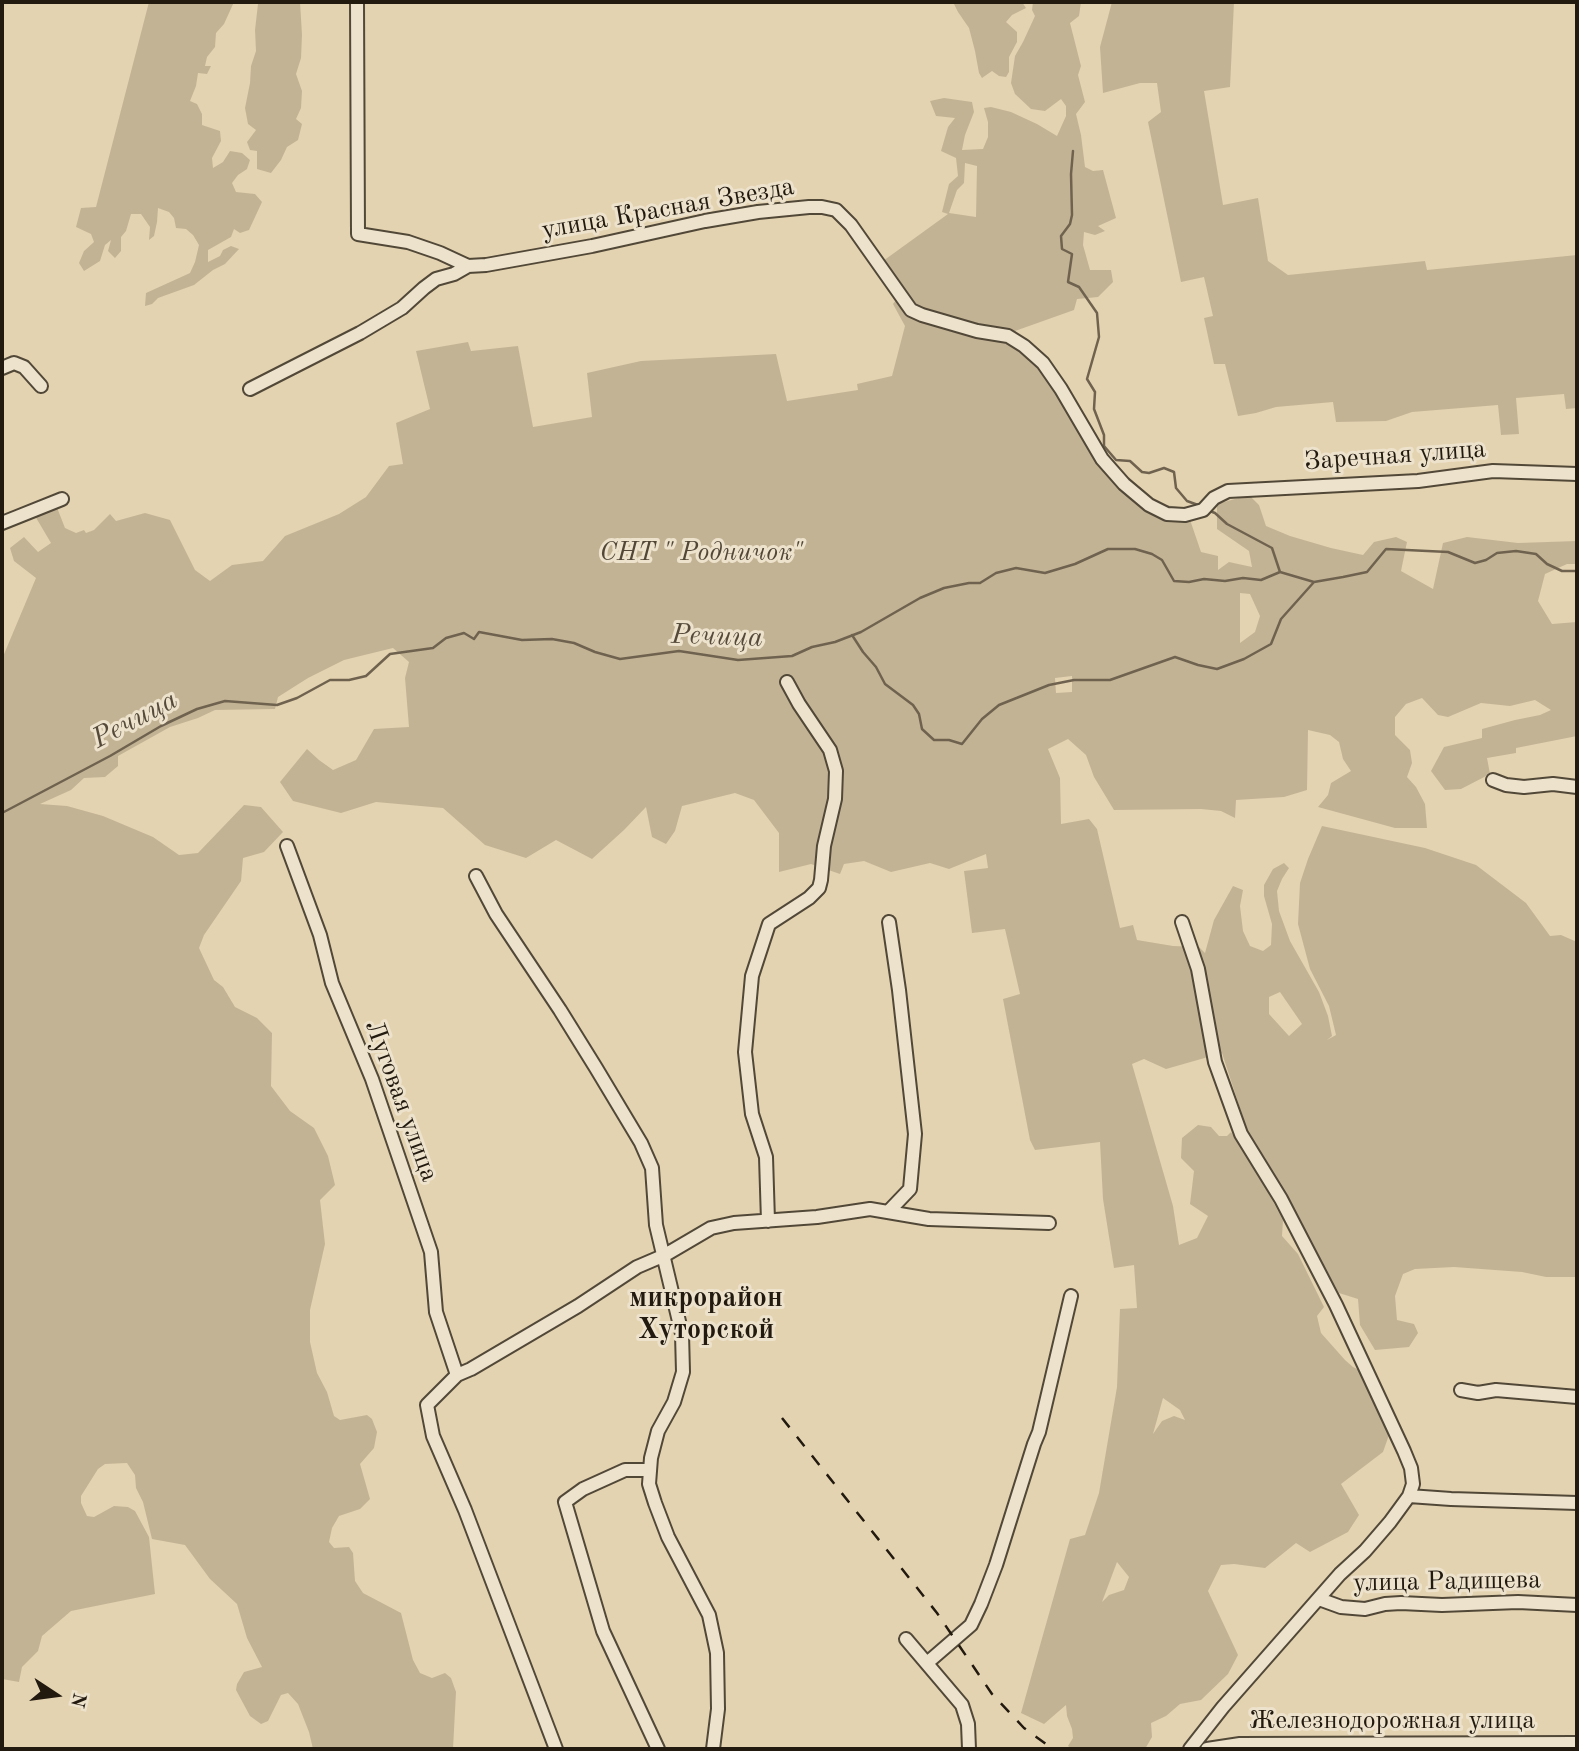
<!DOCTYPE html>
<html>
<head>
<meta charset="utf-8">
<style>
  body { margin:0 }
  #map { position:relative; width:1579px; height:1751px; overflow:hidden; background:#e4d3b1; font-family:"Old Standard TT",serif }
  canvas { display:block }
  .frame { position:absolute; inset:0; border:4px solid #22190f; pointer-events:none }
  .north { position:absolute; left:21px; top:1660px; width:70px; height:70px; -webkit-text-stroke:5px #ede2cc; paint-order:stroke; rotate:103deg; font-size:19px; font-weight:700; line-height:28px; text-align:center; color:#22190f }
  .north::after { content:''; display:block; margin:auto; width:24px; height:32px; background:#22190f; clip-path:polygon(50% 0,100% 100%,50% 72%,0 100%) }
</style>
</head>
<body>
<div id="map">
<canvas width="1579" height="1751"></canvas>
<div class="frame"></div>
<div class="north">N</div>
</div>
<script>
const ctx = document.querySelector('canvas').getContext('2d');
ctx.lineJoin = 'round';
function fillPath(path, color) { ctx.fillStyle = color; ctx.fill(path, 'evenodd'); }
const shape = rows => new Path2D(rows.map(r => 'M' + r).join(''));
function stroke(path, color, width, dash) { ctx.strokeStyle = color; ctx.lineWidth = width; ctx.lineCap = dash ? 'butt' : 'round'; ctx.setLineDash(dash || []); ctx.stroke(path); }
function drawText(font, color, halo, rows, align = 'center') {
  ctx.font = font + ' "Old Standard TT",serif'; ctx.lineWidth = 6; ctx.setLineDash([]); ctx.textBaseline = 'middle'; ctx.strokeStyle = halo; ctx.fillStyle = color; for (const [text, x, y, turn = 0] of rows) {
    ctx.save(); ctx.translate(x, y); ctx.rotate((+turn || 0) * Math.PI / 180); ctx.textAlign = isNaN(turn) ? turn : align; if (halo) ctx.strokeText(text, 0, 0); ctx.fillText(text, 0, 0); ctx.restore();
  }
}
fillPath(shape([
  [149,2,234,2,224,24,216,33,215,47,207,57,205,66,211,66,207,74,198,73,196,86,190,101,197,104,202,114,202,125,220,131,221,141,212,158,213,168,223,162,230,151,242,153,250,160,247,169,238,175,232,183,236,192,255,194,262,202,249,230,240,233,234,229,231,237,208,250,208,262,220,256,223,250,231,246,239,249,225,264,213,270,194,285,158,298,152,304,145,306,146,293,190,273,195,262,199,245,193,235,186,229,176,228,174,218,169,212,158,208,157,222,154,236,149,240,150,227,141,214,131,214,126,231,121,237,121,251,115,258,108,251,111,240,105,245,100,261,84,271,79,263,84,251,94,242,91,234,76,227,81,208,96,207],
  [256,2,300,2,302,35,301,58,296,74,302,91,301,108,296,119,302,124,298,140,287,147,281,160,271,173,257,169,257,151,250,150,247,142,256,130,248,124,245,108,250,83,251,66,256,51,255,30,258,4],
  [953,2,1022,2,1026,8,1012,15,1006,22,1017,32,1017,42,1009,57,1009,72,1006,77,999,76,992,71,982,78,979,73,975,51,969,28,958,12],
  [1033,2,1081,2,1079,16,1070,23,1081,66,1078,75,1085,102,1076,114,1081,135,1085,167,1093,171,1103,170,1116,218,1098,226,1105,231,1095,235,1084,232,1083,245,1090,270,1111,270,1113,282,1098,297,1077,299,1074,310,1015,331,1047,357,1084,416,1105,456,1158,504,1186,508,1201,552,1218,556,1218,570,1229,562,1252,567,1249,551,1217,529,1217,504,1249,495,1259,505,1266,526,1290,536,1331,548,1363,555,1374,542,1396,537,1407,542,1401,571,1433,589,1443,543,1467,537,1518,543,1577,541,1577,564,1567,564,1545,574,1538,601,1552,624,1577,622,1577,736,1516,748,1516,753,1487,758,1490,774,1461,789,1445,790,1431,771,1444,747,1482,738,1482,729,1515,720,1540,715,1551,710,1535,700,1510,706,1481,703,1448,717,1438,715,1422,698,1406,704,1395,717,1395,735,1410,750,1412,763,1407,777,1416,787,1425,804,1427,828,1395,828,1318,807,1328,795,1331,783,1351,771,1343,759,1339,742,1330,735,1308,730,1307,790,1284,797,1236,800,1235,818,1221,811,1201,809,1114,810,1094,777,1086,755,1068,739,1048,749,1060,778,1061,824,1089,819,1097,829,1120,928,1133,925,1137,940,1173,946,1199,947,1205,953,1214,920,1233,886,1243,890,1240,906,1243,931,1250,946,1263,951,1271,945,1272,924,1264,896,1264,885,1273,869,1284,863,1289,868,1282,879,1277,891,1279,911,1290,941,1319,992,1328,1016,1332,1036,1327,1040,1336,1035,1329,1006,1310,969,1298,924,1300,883,1308,859,1322,826,1425,848,1476,865,1526,903,1550,936,1561,935,1577,942,1577,1277,1546,1277,1522,1272,1454,1267,1415,1269,1403,1274,1395,1296,1397,1320,1414,1324,1418,1333,1409,1347,1375,1350,1360,1325,1358,1299,1339,1293,1246,1127,1222,1053,1166,1069,1144,1059,1132,1064,1173,1206,1179,1245,1197,1238,1208,1216,1190,1204,1194,1171,1181,1158,1182,1138,1198,1125,1211,1127,1219,1136,1227,1136,1231,1132,1254,1167,1283,1220,1282,1236,1298,1254,1324,1307,1317,1316,1321,1333,1345,1360,1353,1367,1361,1371,1389,1435,1383,1452,1341,1484,1359,1515,1348,1532,1310,1552,1296,1543,1265,1568,1234,1564,1221,1565,1208,1591,1238,1655,1228,1674,1201,1700,1180,1704,1166,1716,1151,1723,1152,1737,1145,1749,1072,1749,1068,1746,1073,1738,1072,1729,1067,1716,1066,1705,1044,1724,1021,1713,1070,1539,1085,1535,1099,1493,1117,1387,1120,1309,1137,1308,1134,1265,1114,1268,1103,1199,1100,1142,1035,1150,1030,1140,1003,999,1020,994,1005,929,972,933,964,871,988,868,986,854,949,869,930,863,891,872,864,861,844,864,840,874,811,864,779,872,779,833,754,800,735,793,682,806,675,831,666,844,652,837,646,807,624,830,592,859,556,840,526,858,485,845,443,808,376,802,341,813,293,801,280,782,307,749,319,760,333,770,356,760,374,729,409,727,405,678,409,662,393,648,344,660,308,678,278,697,275,709,215,710,198,718,170,727,118,756,118,766,105,777,84,778,71,790,40,804,67,806,103,816,153,837,179,855,198,853,244,805,261,807,283,832,264,852,243,858,241,881,204,935,199,948,214,980,223,987,235,1007,257,1018,272,1033,271,1086,290,1111,314,1128,328,1156,335,1185,320,1200,325,1244,310,1310,310,1342,317,1373,327,1392,334,1416,340,1420,367,1415,372,1419,377,1432,374,1448,360,1464,370,1499,360,1509,339,1516,332,1528,329,1542,334,1548,349,1547,353,1553,355,1581,363,1593,401,1613,413,1660,420,1673,432,1678,445,1673,451,1678,456,1692,453,1749,313,1749,309,1732,298,1704,288,1693,281,1695,268,1721,261,1724,250,1716,236,1690,237,1684,244,1672,262,1667,247,1638,237,1604,210,1579,185,1545,152,1539,143,1502,136,1488,135,1475,127,1463,105,1464,98,1469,81,1496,81,1503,87,1516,94,1517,114,1506,128,1507,135,1511,149,1537,155,1594,71,1611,42,1636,38,1651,22,1667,19,1682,2,1679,2,659,36,578,14,561,10,548,24,537,38,552,51,543,35,516,56,505,65,528,76,533,84,530,86,533,94,530,110,514,116,521,145,513,170,520,195,570,210,581,232,565,263,561,285,536,339,514,366,497,389,466,403,464,396,423,430,409,416,351,468,342,471,351,518,346,533,427,592,417,587,373,641,361,776,354,787,401,858,390,857,384,892,376,905,326,893,304,903,291,883,261,948,214,942,212,949,184,958,176,956,158,941,151,948,127,955,118,936,116,930,101,944,98,972,102,974,112,965,135,962,150,983,149,988,137,988,122,984,108,991,107,1011,112,1037,124,1057,136,1066,116,1066,106,1061,99,1045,111,1031,109,1015,94,1011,83,1015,56,1023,42,1035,16,1032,10],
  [965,163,977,166,976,217,949,213,957,190,964,183],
  [1240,593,1250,594,1260,616,1255,632,1240,643],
  [1072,676,1072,692,1056,693,1055,678],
  [1280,992,1302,1024,1289,1036,1269,1014,1269,997],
  [1163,1398,1180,1410,1185,1420,1174,1416,1162,1421,1153,1434],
  [1117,1562,1129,1577,1124,1590,1109,1595,1102,1602],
  [1112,2,1234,2,1230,87,1204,91,1223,205,1258,198,1268,261,1288,275,1425,261,1427,270,1577,255,1577,408,1566,409,1564,394,1516,398,1519,434,1501,435,1498,405,1412,412,1386,421,1336,422,1333,402,1276,407,1256,413,1238,416,1225,364,1214,364,1204,318,1213,316,1204,277,1181,282,1148,122,1161,112,1157,83,1140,83,1103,93,1100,47]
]), '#c3b395');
stroke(shape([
  [1073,151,1071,174,1072,215,1070,224,1061,236,1062,249,1072,254,1068,282,1079,287,1097,313,1099,337,1087,379,1095,392,1094,409,1104,435,1104,446,1116,460,1130,461,1142,472,1149,473,1164,468,1174,472,1176,488,1187,501,1198,505],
  [1207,510,1215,513,1227,524,1272,548,1280,572],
  [852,635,863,652,876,667,885,684,913,705,919,714,922,729,934,740,949,740,962,744,982,719,999,705,1049,685,1074,680,1110,680,1175,657,1198,665,1217,669,1244,659,1271,644,1281,619,1314,582],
  [2,813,110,756,161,726,197,709,225,701,277,705,297,698,330,680,349,680,366,676,390,654,433,648,446,638,464,633,474,639,479,632,522,640,552,639,574,643,595,652,620,659,679,651,738,660,792,656,812,647,835,642,861,632,920,598,944,588,969,583,980,583,996,573,1016,568,1045,573,1075,564,1108,549,1135,549,1152,554,1162,560,1174,581,1189,582,1204,579,1225,581,1243,578,1261,580,1280,572,1314,582,1343,577,1367,572,1386,549,1448,552,1475,563,1486,560,1497,553,1516,551,1536,554,1547,564,1562,571,1577,571]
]), '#6f634f', 2.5);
const minor = shape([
  [357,2,358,234,408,242,440,253,468,266,486,265,592,246,705,221,758,212,809,207,822,207,836,210,851,225,911,310,922,315,977,331,1008,336,1024,346,1043,363,1061,389,1102,459,1124,484,1149,505,1167,514,1185,515,1203,510,1214,498,1228,491,1418,481,1493,471,1577,474],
  [2,368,14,363,24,367,41,386],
  [250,389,360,333,402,308,424,288,436,279,454,274,468,266],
  [2,523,62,499],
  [1493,780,1506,785,1524,787,1553,784,1577,787],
  [287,846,320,935,332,983,372,1079,431,1252,436,1312,457,1375],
  [476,876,496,914,560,1010,596,1068,641,1143,652,1168,656,1225,682,1334,683,1372,674,1402,658,1431,651,1458,649,1484,655,1503,668,1537,709,1615,717,1653,718,1709,713,1749],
  [1182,922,1198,969,1215,1062,1241,1134,1281,1199,1336,1305,1404,1451,1411,1468,1413,1484,1409,1496,1390,1522,1365,1551,1340,1574,1223,1707,1190,1749],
  [888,1212,910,1189,915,1134,899,990,889,922],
  [768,1221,766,1157,752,1114,745,1052,752,976,769,924,809,898,819,888,821,880,824,846,835,799,836,771,830,750,799,704,787,682],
  [1461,1390,1478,1393,1496,1390,1577,1397],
  [650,1470,625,1470,583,1489,565,1502,603,1631,658,1749],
  [1409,1496,1451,1499,1577,1503],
  [1319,1599,1341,1607,1365,1609,1385,1604,1401,1603,1442,1605,1518,1602,1577,1605],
  [906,1639,962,1705,968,1724,969,1749],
  [927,1663,971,1625,981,1604,996,1565,1034,1444,1039,1432,1071,1296],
  [556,1749,465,1510,433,1436,427,1405,457,1375,471,1369,578,1306,637,1267,665,1255,711,1228,734,1223,817,1217,870,1209,929,1219,1049,1223],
  [1207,1749,1240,1744,1577,1743]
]);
stroke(minor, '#524838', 16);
stroke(minor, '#ede2cc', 12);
stroke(shape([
  [782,1418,937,1613,992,1694,1024,1728,1053,1749]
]), '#22190f', 2.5, [12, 12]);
drawText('26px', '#22190f', '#ede2cc', [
  ["улица Красная Звезда",668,209,-10],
  ["Заречная улица",1395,456,-4],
  ["Луговая улица",401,1101,70],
  ["улица Радищева",1447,1582,-1],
  ["Железнодорожная улица",1392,1721]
]);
drawText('italic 26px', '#524737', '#ede2cc', [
  ["СНТ \" Родничок\"",701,553]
]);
drawText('italic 28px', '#554a3a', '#ede2cc', [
  ["Речица",717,637,2],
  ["Речица",135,720,-28]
]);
drawText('bold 28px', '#22190f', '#ede2cc', [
  ["микрорайон",706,1299],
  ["Хуторской",706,1331]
]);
</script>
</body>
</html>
